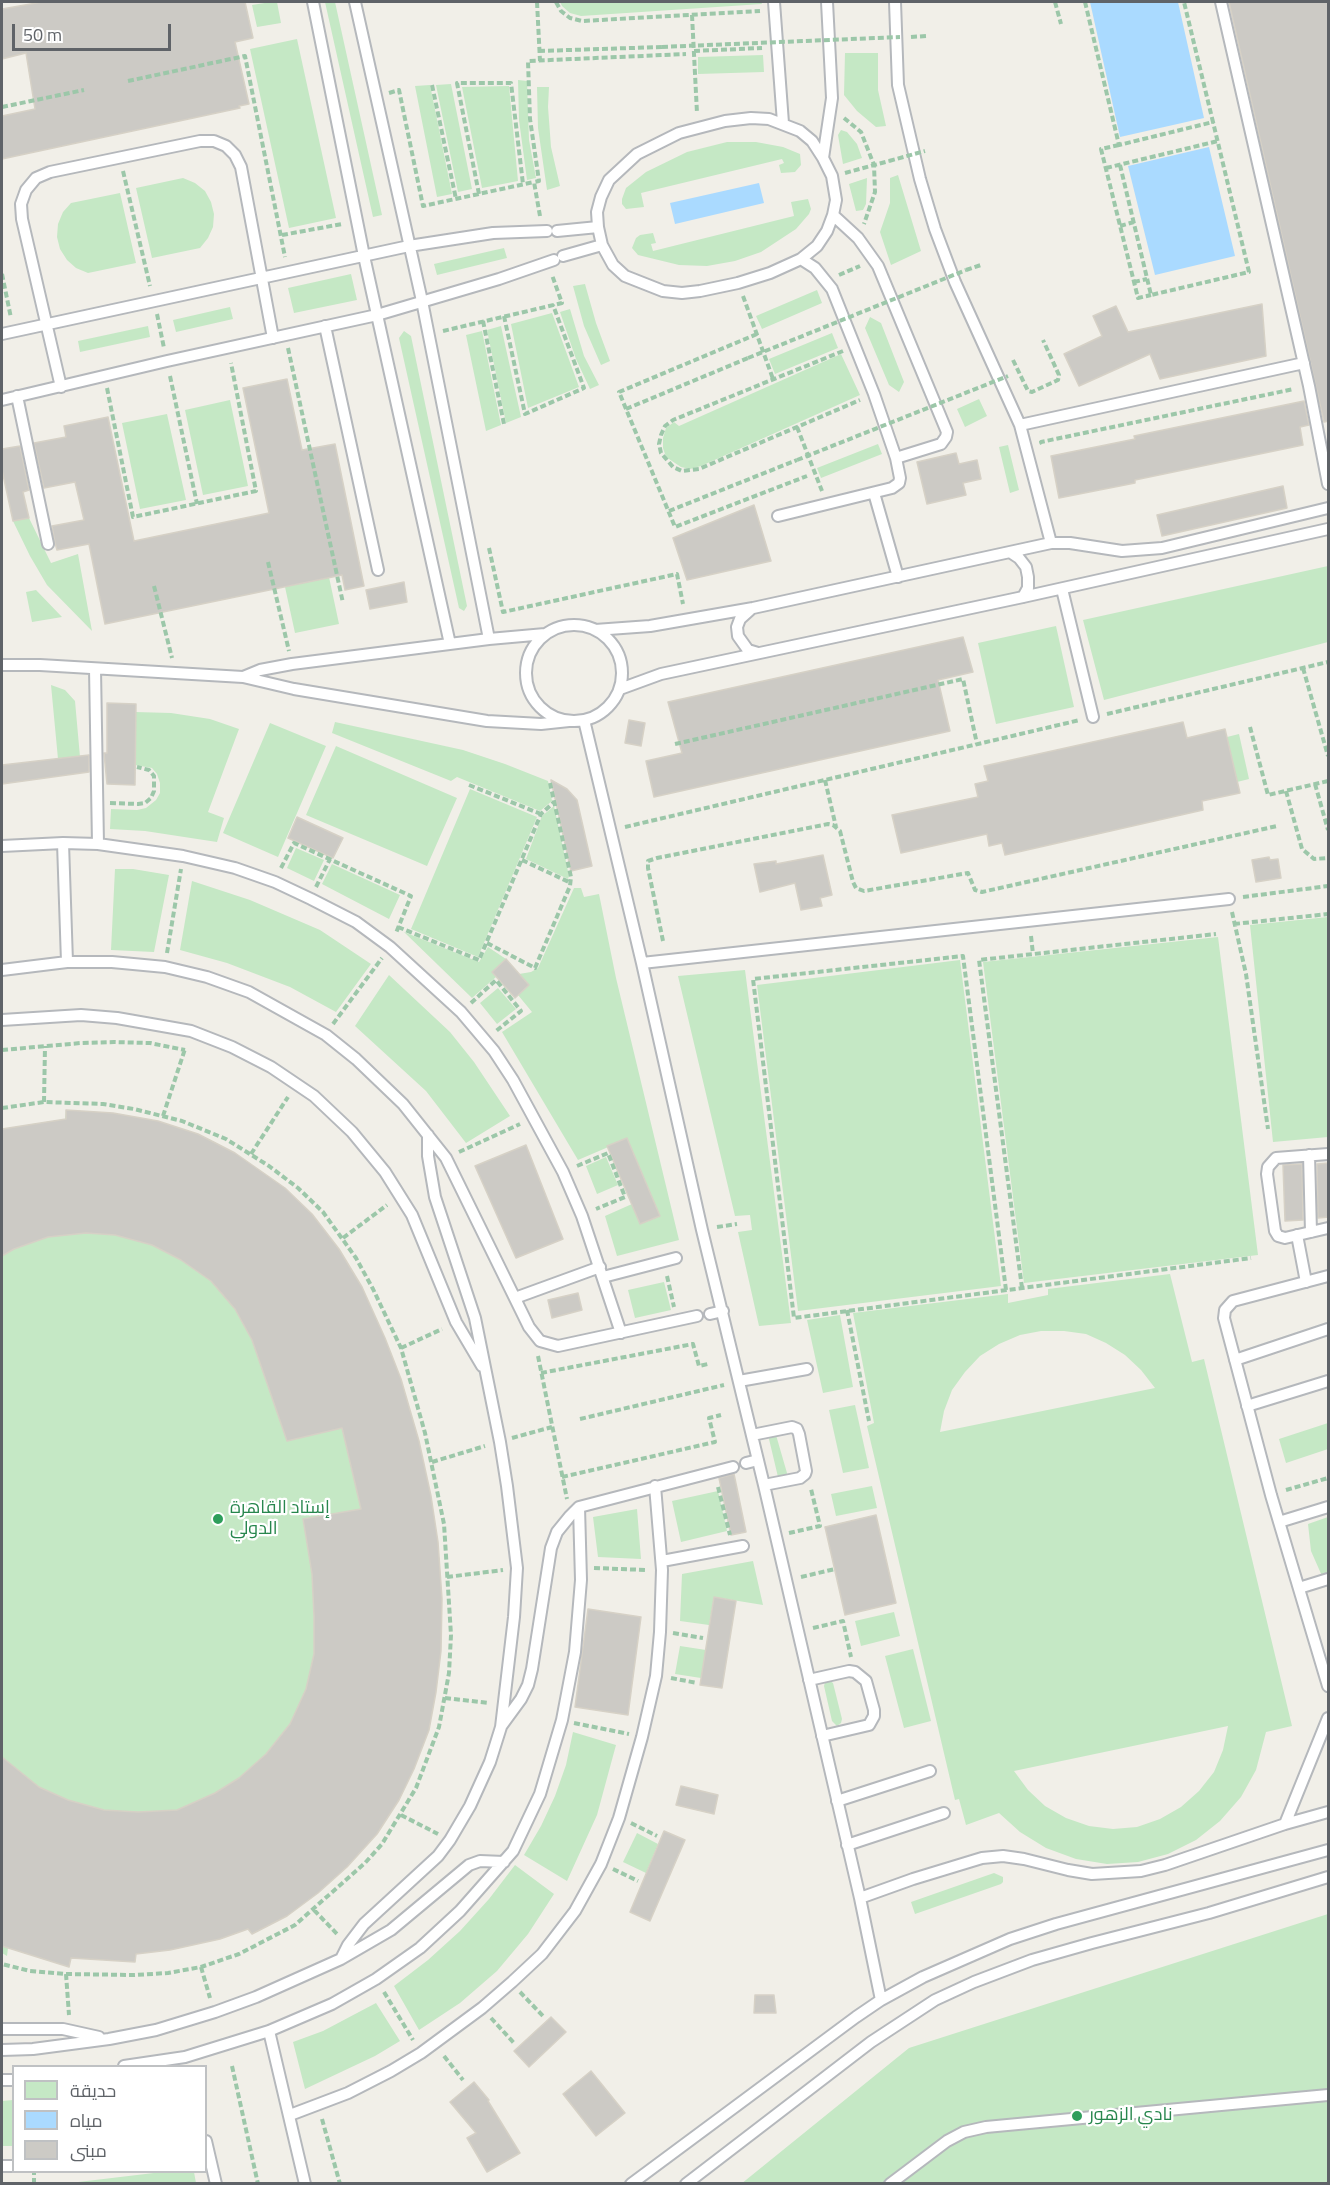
<!DOCTYPE html>
<html>
<head>
<meta charset="utf-8">
<style>
  body { margin:0 }
  #map { position:relative; width:1330px; height:2185px; overflow:hidden; background:#f1efe8; font-family:"Titillium Web",Cairo,sans-serif }
  canvas { display:block }
  .frame { position:absolute; inset:0; border:3px solid #5f6368; pointer-events:none }
  .legend { position:absolute; left:12px; top:2065px; width:195px; height:108px; box-sizing:border-box; background:#fff; border:2px solid #bfc1c3; margin:0; padding:8px 10px; list-style:none; font-size:18px; color:#5f6368 }
  .legend li { display:flex; align-items:center; gap:12px; height:30px }
  .legend b { width:30px; border:2px solid #bfc1c3 }
  .scale { position:absolute; left:12px; top:24px; width:159px; height:27px; box-sizing:border-box; border:3px solid #5f6368; border-top:0; padding-left:8px; font-size:18px; line-height:21px; white-space:nowrap; color:#5f6368; -webkit-text-stroke:4px #fff; paint-order:stroke }
</style>
</head>
<body>
<div id="map">
<canvas width="1330" height="2185"></canvas>
<div class="frame"></div>
<ul class="legend">
<li><b style="height:16px;background:#c5e8c5"></b>حديقة</li>
<li><b style="height:16px;background:#aadaff"></b>مياه</li>
<li><b style="height:16px;background:#cccac5"></b>مبنى</li>
</ul>
<div class="scale">50 m</div>
</div>
<script>
const ctx = document.querySelector('canvas').getContext('2d');
ctx.lineJoin = 'round';
function fillPath(path, color) { ctx.fillStyle = color; ctx.fill(path, 'evenodd'); }
const shape = rows => new Path2D(rows.map(r => 'M' + r).join(''));
function stroke(path, color, width, dash) { ctx.strokeStyle = color; ctx.lineWidth = width; ctx.lineCap = dash ? 'butt' : 'round'; ctx.setLineDash(dash || []); ctx.stroke(path); }
function drawText(font, color, halo, rows, align = 'center') {
  ctx.font = font + ' "Titillium Web",Cairo,sans-serif'; ctx.lineWidth = 4.5; ctx.setLineDash([]); ctx.textBaseline = 'middle'; ctx.strokeStyle = halo; ctx.fillStyle = color; for (const [text, x, y, turn = 0] of rows) {
    ctx.save(); ctx.translate(x, y); ctx.rotate((+turn || 0) * Math.PI / 180); ctx.textAlign = isNaN(turn) ? turn : align; if (halo) ctx.strokeText(text, 0, 0); ctx.fillText(text, 0, 0); ctx.restore();
  }
}
fillPath(shape([
  [271,2,277,2,281,23,257,27,252,5],
  [325,2,335,2,382,215,373,217],
  [560,2,761,2,762,4,581,16,570,13,562,6],
  [297,39,336,218,289,228,250,49],
  [845,53,878,53,878,90,886,126,876,127,857,111,844,95],
  [763,55,764,72,698,74,698,57],
  [518,80,527,81,529,140,536,178,527,180,519,120],
  [451,84,472,189,458,192,436,85],
  [430,85,452,194,437,197,415,86],
  [509,86,518,181,482,188,462,87],
  [537,87,549,87,548,107,551,147,560,186,547,190,538,128],
  [841,130,847,132,857,144,862,158,843,164,838,135],
  [727,142,756,142,783,147,800,154,801,165,795,172,781,173,779,165,784,163,782,159,641,193,644,207,626,209,622,204,622,199,626,188,646,172,687,152],
  [898,175,921,251,891,265,880,232,890,203,890,178],
  [183,178,195,183,205,191,211,202,214,214,213,227,208,238,200,248,152,258,136,188],
  [867,178,866,204,863,210,856,211,849,184],
  [120,193,136,263,88,273,76,268,67,260,60,249,57,237,58,224,63,212,71,203],
  [808,199,811,209,809,214,796,229,761,252,735,261,707,266,679,265,638,255,632,248,636,238,640,235,653,233,656,243,651,244,653,251,794,216,791,202],
  [504,248,507,258,437,275,434,264],
  [351,274,357,300,294,313,288,288],
  [585,284,596,323,610,361,601,365,584,326,573,286],
  [817,290,822,303,762,329,756,316],
  [230,307,233,319,176,332,173,320],
  [570,309,584,356,599,385,590,389,576,359,560,312],
  [552,313,579,387,528,408,511,324],
  [870,317,881,323,904,382,899,392,889,385,865,328],
  [148,326,150,337,80,352,78,341],
  [501,326,521,417,506,423,487,330],
  [404,331,411,336,467,606,464,611,459,608,399,338],
  [482,331,501,425,486,431,466,335],
  [832,333,838,348,775,374,769,359],
  [841,354,860,395,701,466,690,469,681,467,666,457,663,448,663,438,666,428,674,422,679,426],
  [979,399,987,416,965,427,957,409],
  [230,400,248,486,203,495,185,410],
  [167,414,186,500,140,509,122,423],
  [878,444,882,454,821,478,817,468],
  [1008,445,1019,490,1010,493,999,447],
  [29,518,51,563,78,554,92,631,47,585,30,556,13,521],
  [1328,566,1328,642,1104,700,1083,620],
  [329,577,339,624,295,633,285,587],
  [36,590,62,617,32,622,26,592],
  [1056,626,1074,707,996,724,978,643],
  [51,685,65,690,75,701,80,757,58,759],
  [135,712,171,713,210,719,239,729,208,812,224,818,217,842,145,831,110,829,111,809,137,810,146,808,156,800,160,793,160,783,157,774,152,768,135,765],
  [335,722,463,750,505,764,548,781,552,801,540,811,457,777,451,781,332,733],
  [270,723,326,746,278,857,223,833],
  [1239,734,1249,779,1237,782,1227,737],
  [336,746,457,798,427,866,306,815],
  [470,789,537,817,478,957,411,929],
  [554,806,569,876,568,879,526,859,542,816],
  [296,848,324,860,314,881,287,868],
  [332,864,400,895,389,919,322,884],
  [115,869,133,869,169,875,154,952,111,950],
  [192,881,250,900,320,930,371,964,336,1012,290,987,227,963,180,950],
  [574,888,581,888,584,897,599,894,616,978,679,1240,617,1256,605,1216,632,1204,640,1224,659,1216,627,1139,578,1160,502,1032,532,1012,518,995,529,985,519,974,531,972,538,968],
  [1328,917,1328,1137,1273,1142,1250,925],
  [404,932,479,962,488,947,506,959,492,972,496,977,472,998],
  [1218,937,1258,1255,1024,1283,983,962],
  [960,960,1001,1286,798,1311,757,985],
  [745,970,791,1323,759,1326,738,1232,752,1230,750,1215,735,1216,678,976],
  [389,975,450,1032,474,1062,510,1116,466,1143,426,1091,355,1026],
  [498,988,516,1009,497,1024,480,1003],
  [66,1110,113,1113,158,1121,198,1134,235,1153,312,1214,339,1249,362,1287,385,1338,401,1379,419,1441,431,1496,438,1542,442,1599,441,1651,436,1692,429,1730,414,1769,399,1800,377,1834,347,1867,318,1893,287,1916,252,1934,248,1929,220,1939,170,1950,136,1954,135,1962,71,1958,69,1967,8,1948,7,1956,2,1953,2,1129,65,1119],
  [606,1157,618,1185,597,1194,586,1166],
  [1170,1274,1192,1362,1204,1359,1292,1726,1266,1732,1256,1770,1241,1797,1220,1821,1196,1840,1168,1854,1138,1862,1107,1864,1076,1859,1046,1848,1020,1832,999,1813,966,1825,959,1799,955,1800,867,1426,874,1423,853,1313,1008,1294,1008,1303,1048,1295,1048,1289],
  [1041,1331,1064,1331,1086,1334,1106,1343,1125,1355,1141,1370,1155,1388,940,1432,944,1411,952,1390,965,1372,980,1356,999,1344,1020,1335],
  [1228,1726,1223,1750,1214,1772,1199,1791,1181,1807,1160,1819,1137,1827,1113,1829,1089,1826,1066,1818,1045,1806,1028,1790,1014,1771],
  [664,1282,671,1310,635,1318,628,1290],
  [840,1315,853,1387,823,1393,807,1320],
  [855,1405,869,1468,843,1473,829,1410],
  [1328,1423,1328,1449,1286,1463,1279,1439],
  [776,1435,787,1473,786,1477,778,1477,769,1439,770,1436],
  [872,1486,877,1508,836,1516,831,1494],
  [718,1491,727,1531,681,1542,672,1501],
  [637,1509,641,1559,598,1557,593,1517],
  [1328,1517,1328,1574,1322,1576,1311,1551,1308,1524],
  [753,1561,763,1605,714,1597,709,1625,680,1621,682,1574],
  [894,1612,900,1636,861,1646,855,1621],
  [680,1646,706,1650,701,1678,675,1674],
  [913,1649,931,1721,904,1728,885,1656],
  [829,1680,833,1683,842,1719,841,1723,837,1726,832,1721,824,1686,825,1682],
  [573,1732,616,1745,597,1815,567,1881,524,1855,541,1826,555,1796,566,1765],
  [637,1833,658,1844,646,1873,623,1862],
  [515,1865,554,1894,528,1934,497,1971,460,2003,419,2030,394,1986,428,1960,460,1931,489,1899],
  [994,1873,1003,1877,1003,1882,1001,1884,915,1914,911,1902],
  [1328,1914,1328,2183,741,2184,909,2048],
  [376,2003,400,2041,375,2056,305,2089,293,2042,323,2031],
  [13,2100,13,2146,2,2146,2,2101],
  [162,2172,194,2172,196,2183,70,2183]
]), '#c5e8c5');
fillPath(shape([
  [1090,2,1178,2,1204,118,1120,137],
  [1209,147,1235,256,1155,275,1128,166],
  [759,183,764,203,675,224,670,203]
]), '#aadaff');
const building = shape([
  [42,2,245,2,253,38,235,42,249,104,239,106,240,108,2,159,2,116,35,109,26,53,2,59,2,9,42,2],
  [1229,2,1329,2,1329,421,1324,422,1229,2],
  [1262,304,1266,356,1160,379,1150,354,1079,386,1064,354,1102,336,1093,316,1116,306,1128,332,1262,304],
  [287,379,302,450,335,444,364,586,345,590,342,575,105,624,89,544,57,550,55,543,52,526,84,520,75,482,44,488,34,443,66,437,64,426,108,417,134,541,269,513,243,388,287,379],
  [1304,401,1309,425,1300,427,1303,445,1135,480,1135,483,1059,498,1051,456,1135,439,1134,436,1304,401],
  [20,446,29,490,23,492,29,518,13,521,2,470,2,449,20,446],
  [956,453,959,464,977,460,981,479,963,483,966,495,927,504,917,462,956,453],
  [1283,486,1287,508,1162,536,1157,515,1283,486],
  [754,505,771,561,687,580,673,538,754,505],
  [404,582,407,602,370,609,366,590,404,582],
  [963,637,973,672,938,680,950,731,654,797,646,761,682,753,668,702,963,637],
  [107,703,136,704,135,785,107,784,104,753,107,753,107,703],
  [629,720,645,723,641,746,625,743,629,720],
  [1183,722,1187,738,1225,729,1240,793,1202,801,1203,810,1005,855,1002,843,989,846,987,834,901,853,892,815,978,797,975,784,988,781,984,766,1183,722],
  [89,755,89,772,2,784,2,765,89,755],
  [551,780,567,789,577,800,592,866,571,871,551,780],
  [297,817,343,838,333,858,288,838,297,817],
  [823,855,832,895,820,898,822,906,801,910,795,883,760,892,754,864,776,861,776,864,823,855],
  [1269,857,1270,860,1278,859,1281,878,1256,882,1252,860,1269,857],
  [506,959,529,985,515,998,492,972,506,959],
  [66,1110,113,1113,158,1121,198,1134,235,1153,285,1188,312,1214,339,1249,362,1287,385,1338,401,1379,419,1441,431,1496,438,1542,442,1599,441,1651,436,1692,429,1730,414,1769,399,1800,377,1834,347,1867,318,1893,287,1916,252,1934,248,1929,220,1939,170,1950,136,1954,135,1962,71,1958,69,1967,2,1946,2,1757,39,1787,68,1800,104,1810,138,1812,177,1810,215,1793,239,1778,266,1754,290,1724,306,1689,314,1654,314,1616,312,1574,303,1519,361,1509,342,1428,287,1441,252,1340,235,1309,211,1281,181,1260,152,1245,115,1235,86,1233,48,1237,14,1249,2,1256,2,1129,66,1119,66,1110],
  [627,1138,660,1216,640,1224,607,1146,627,1138],
  [526,1145,563,1239,516,1258,475,1166,526,1145],
  [1329,1163,1329,1217,1318,1218,1317,1164,1329,1163],
  [1302,1164,1303,1220,1285,1221,1283,1165,1302,1164],
  [578,1293,582,1310,552,1318,548,1300,578,1293],
  [734,1474,746,1532,731,1535,719,1478,734,1474],
  [876,1515,896,1603,845,1615,825,1527,876,1515],
  [714,1597,736,1601,722,1688,700,1685,714,1597],
  [588,1609,641,1617,628,1715,575,1707,588,1609],
  [681,1786,718,1795,714,1814,676,1805,681,1786],
  [664,1831,685,1840,650,1921,630,1912,664,1831],
  [755,1995,774,1995,776,2013,754,2013,755,1995],
  [551,2017,566,2032,529,2067,514,2051,551,2017],
  [591,2071,625,2113,596,2136,563,2094,591,2071],
  [474,2082,489,2100,488,2101,520,2153,487,2172,467,2138,476,2133,450,2102,474,2082]
]);
fillPath(building, '#cccac5');
stroke(building, '#d6d1c6', 1.5);
const service = shape([
  [313,2,364,256,450,644],
  [355,2,422,301,489,639],
  [774,2,783,123],
  [895,2,898,85,920,179,935,229,955,282,1020,425,1051,543],
  [1221,2,1309,386,1328,484],
  [751,118,769,119,800,131,812,141,823,158,832,176,836,200,833,215,827,231,817,246,801,259,770,273,738,283,700,291,682,293,663,291,625,276,613,265,602,245,598,227,597,212,601,197,609,180,637,154,679,133,725,121,751,118],
  [823,158,832,98,827,2],
  [833,215,858,238,878,266,947,432,946,437,941,444,896,458],
  [557,231,598,227],
  [563,256,602,245],
  [325,326,378,570],
  [2,334,409,246,493,233,547,231],
  [61,387,22,219,21,204,26,190,36,178,50,172,200,141,214,141,226,146,235,155,241,167,273,338],
  [17,396,48,544],
  [2,400,167,361,377,315,499,279,554,260],
  [1020,425,1304,363],
  [874,493,898,577],
  [778,516,892,488,899,483,900,478,896,458,874,394,832,289,815,268,801,259],
  [1010,552,1019,558,1026,567,1028,577,1028,588,1023,597],
  [1062,589,1093,717],
  [750,610,740,619,737,627,738,636,748,650,758,653],
  '526 673a48 48 0 1 1 96 0a48 48 0 1 1-96 0Z',
  [595,630,650,626,753,608,1051,543,1070,543,1122,551,1162,548,1328,508],
  [2,665,40,665,243,677,294,689,487,721,541,724,569,721],
  [95,669,98,844],
  [243,677,260,670,292,664,489,639,545,634],
  [620,689,661,674,1023,597,1328,529],
  [584,720,642,963,702,1230,764,1485,860,1898,881,2000],
  [63,843,67,962],
  [2,846,63,843,98,844,183,856,235,868,275,882,311,899,356,922,390,947,461,1012,494,1051,513,1080,563,1172,582,1216,621,1333],
  [642,963,1229,899],
  [2,970,67,962,112,962,165,967,207,977,249,992,326,1035,356,1059,403,1104,446,1158,529,1327,540,1341,558,1346,697,1316],
  [2,1020,81,1015,117,1018,191,1031,232,1047,271,1067,314,1096,352,1132,385,1172,412,1215,456,1322,482,1366],
  [1328,1154,1276,1158,1268,1167,1267,1174,1275,1231,1278,1236,1285,1238,1328,1228],
  [1309,1155,1311,1232],
  [1297,1235,1306,1282],
  [1328,1276,1233,1301,1225,1310,1224,1318,1271,1495,1328,1686],
  [603,1277,676,1258],
  [515,1298,600,1267],
  [710,1314,723,1311],
  [1235,1360,1328,1329],
  [739,1381,807,1369],
  [1247,1406,1328,1381],
  [752,1435,792,1427,797,1429,799,1434,806,1471,805,1474,800,1478,764,1485],
  [746,1463,758,1460],
  [1279,1522,1328,1507],
  [662,1561,743,1546],
  [1299,1588,1328,1579],
  [809,1680,849,1671,855,1672,866,1681,874,1710,874,1716,869,1725,822,1736],
  [502,1725,521,1699,528,1685,532,1669,551,1548,557,1532,570,1516,579,1507,733,1467],
  [837,1801,930,1771],
  [1285,1824,1328,1718],
  [847,1845,944,1813],
  [860,1898,913,1879,982,1858,1003,1856,1024,1859,1068,1870,1092,1874,1141,1871,1165,1865,1285,1824,1328,1812],
  [341,1959,348,1945,364,1924,438,1856,450,1840,470,1806,490,1762,501,1727,514,1617,517,1568,507,1486,500,1442,475,1318,435,1197,428,1156,428,1135],
  [2,2029,63,2029,99,2037],
  [269,2031,305,2184],
  [2,2050,33,2049,109,2039,156,2030,215,2012,256,1997,341,1959,391,1930,469,1865,480,1861,504,1862],
  [124,2066,185,2057,269,2031,332,2004,376,1979,420,1948,460,1911,513,1851,540,1794,562,1720,575,1652,581,1580,579,1507],
  [2,2080,14,2080],
  [290,2115,348,2093,391,2071,421,2053,482,2008,512,1982,542,1954,575,1911,601,1864,619,1818,642,1737,656,1676,660,1632,662,1570,655,1486],
  [206,2141,216,2184],
  [2,2166,14,2166],
  [631,2184,856,2017,881,2000,923,1977,1010,1939,1056,1924,1328,1850],
  [686,2184,871,2042,935,2000,974,1982,1032,1960,1092,1943,1209,1913,1328,1877],
  [890,2184,947,2141,964,2132,986,2127,1328,2095]
]);
stroke(service, '#b5b8bc', 14);
stroke(shape([
  [537,2,540,61],
  [556,2,561,11,570,18,582,21,760,11],
  [1055,2,1061,24],
  [1085,2,1119,145,1213,122,1184,2],
  [692,15,697,113],
  [911,37,926,36],
  [539,51,662,47],
  [694,51,762,48],
  [128,81,245,56,285,257],
  [432,85,456,199],
  [389,93,399,90,423,206,534,182],
  [2,107,84,90],
  [844,118,861,132,874,165,875,192,864,224],
  [1119,145,1101,149,1138,298,1151,295],
  [1120,165,1151,295,1249,272,1213,122],
  [1106,168,1218,141],
  [123,171,150,286],
  [845,173,889,161],
  [479,194,457,83,511,83,523,184],
  [540,216,534,182,539,181,530,119,528,61,686,54],
  [1120,226,1134,222],
  [282,235,342,224],
  [966,270,981,265],
  [2,274,11,318],
  [839,275,860,266],
  [1134,282,1147,279],
  [743,296,773,379],
  [157,314,164,348],
  [504,316,525,414,584,388,553,305],
  [483,321,504,424],
  [443,331,562,303,552,275],
  [757,334,619,392,675,527,807,476],
  [288,348,343,603],
  [843,351,673,420,665,426,661,435,659,444,661,453,673,467,682,471,699,469,860,400],
  [1013,360,1028,391,1032,392,1058,380,1059,375,1043,340],
  [170,376,197,504],
  [107,388,133,517,256,491,231,363],
  [626,409,748,358],
  [797,427,822,491],
  [1042,444,1041,442,1294,389],
  [669,511,797,460],
  [489,548,503,612,677,574,683,604],
  [268,562,289,651],
  [154,586,172,658],
  [1303,668,1328,756],
  [1107,714,1328,662],
  [1250,727,1268,795,1328,781],
  [675,744,963,679,977,744],
  [825,780,836,827],
  [1315,784,1328,830],
  [469,785,541,814],
  [1286,791,1302,849,1314,859,1328,858],
  [110,803,138,804,145,803,151,798,154,791,154,776,149,770,137,767],
  [625,827,1080,720],
  [522,860,571,883],
  [281,868,294,843,411,896,396,933],
  [316,887,330,859],
  [1243,897,1328,886],
  [1232,912,1246,974,1268,1129],
  [1234,924,1328,914],
  [398,927,479,960,541,814,554,802],
  [1031,936,1033,954],
  [663,941,648,868,648,861,657,858,828,824,833,825,840,831,853,882,856,888,864,891,968,873,975,890,982,892,1277,826],
  [487,943,535,968,570,886,571,877,550,783],
  [167,953,181,869],
  [471,1003,496,980,521,1011,496,1031],
  [333,1024,382,958],
  [2,1050,81,1043,114,1042,150,1043,185,1050],
  [44,1102,45,1046],
  [2,1108,44,1102,103,1104,134,1109,182,1121,226,1139,269,1166,298,1188,323,1212,356,1258,373,1289,401,1348,425,1433,444,1524,451,1635,449,1673,439,1727,416,1788,382,1844,365,1863,295,1925,239,1954,201,1967,168,1973,134,1975,66,1974,30,1971,2,1964],
  [163,1116,185,1049],
  [459,1152,520,1124],
  [251,1154,288,1097],
  [577,1166,608,1153,625,1197,596,1209],
  [717,1227,737,1224],
  [343,1238,387,1205],
  [667,1276,674,1307],
  [1022,1288,979,960,1216,934],
  [1006,1290,963,956,753,979,794,1318,1251,1258],
  [847,1310,869,1421],
  [401,1348,442,1329],
  [538,1356,567,1499],
  [541,1373,693,1344,699,1366,708,1364],
  [580,1419,724,1385],
  [512,1438,552,1427],
  [432,1462,485,1446],
  [562,1477,715,1442,709,1418,721,1415],
  [718,1487,730,1535],
  [1286,1490,1328,1478],
  [789,1533,820,1526,811,1489],
  [594,1568,646,1570],
  [447,1577,503,1570],
  [801,1577,835,1569],
  [813,1628,843,1621,851,1657],
  [673,1633,703,1638],
  [671,1678,697,1683],
  [445,1698,489,1703],
  [574,1723,629,1734],
  [401,1815,438,1834],
  [631,1823,657,1836],
  [613,1869,638,1881],
  [314,1910,338,1935],
  [201,1967,210,1998],
  [66,1974,69,2015],
  [384,1992,413,2040],
  [520,1992,543,2016],
  [491,2018,514,2043],
  [444,2056,463,2080],
  [232,2066,258,2184],
  [322,2119,340,2184],
  [34,2184,34,2172]
]), '#9cc7a9', 4, [6, 3]);
stroke(service, '#fff', 10);
stroke(shape([
  [662,47,900,37],
  [889,161,925,151],
  [748,358,966,270],
  [797,460,1008,376]
]), '#9cc7a9', 4, [6, 3]);
for (const [x, y, r, color] of [
  [218,1519,6,"#2e9e5b"],
  [1077,2116,6,"#2e9e5b"]
]) { const dot = new Path2D(); dot.arc(x, y, r, 0, 2 * Math.PI); ctx.fillStyle = color; ctx.fill(dot); stroke(dot, '#fff', 2); }
drawText('18px', '#27864d', '#fff', [
  ["إستاد القاهرة",230,1509],
  ["الدولي",230,1530],
  ["نادي الزهور",1089,2116]
], 'left');
</script>
</body>
</html>
